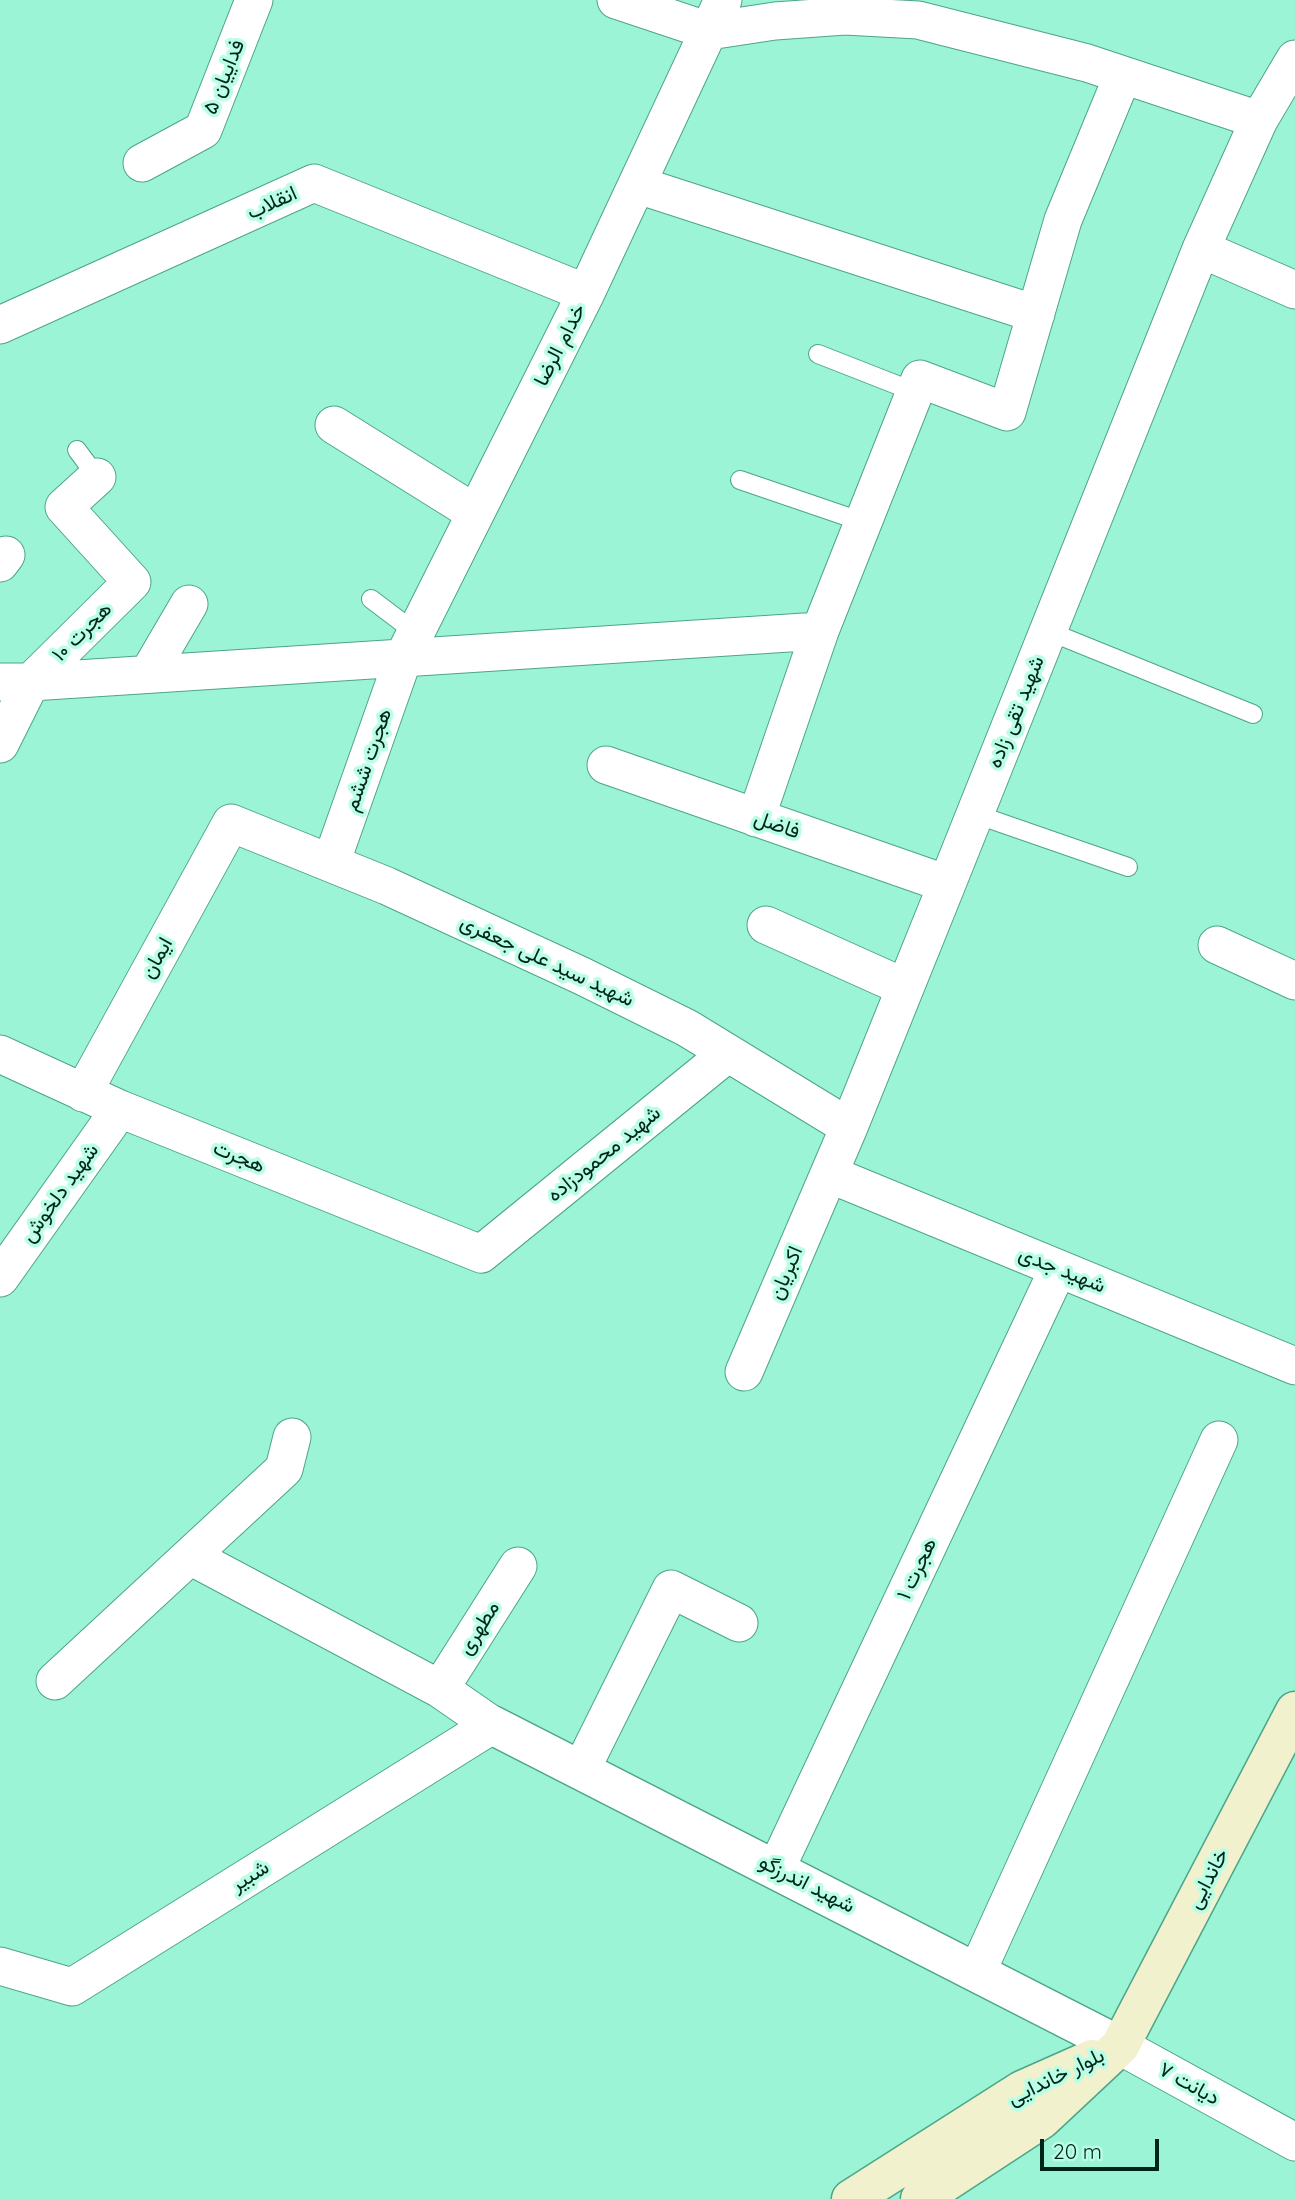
<!DOCTYPE html>
<html>
<head>
<meta charset="utf-8">
<style>
  body { margin:0 }
  #map { position:relative; width:1295px; height:2199px; overflow:hidden; background:#9cf4d6; font-family:Quicksand,sans-serif }
  canvas { display:block }
  .scale { position:absolute; left:1040px; top:2139px; width:119px; height:32px; box-sizing:border-box; border:4px solid #00261b; border-top:0; padding-left:9px; font-size:21px; line-height:24px; white-space:nowrap; color:#00261b; -webkit-text-stroke:5px #b9fee5; paint-order:stroke }
</style>
</head>
<body>
<div id="map">
<canvas width="1295" height="2199"></canvas>
<div class="scale">20 m</div>
</div>
<script>
const ctx = document.querySelector('canvas').getContext('2d');
ctx.lineJoin = 'round';
const shape = rows => new Path2D(rows.map(r => 'M' + r).join(''));
function stroke(path, color, width, dash) { ctx.strokeStyle = color; ctx.lineWidth = width; ctx.lineCap = dash ? 'butt' : 'round'; ctx.setLineDash(dash || []); ctx.stroke(path); }
function drawText(font, color, halo, rows, align = 'center') {
  ctx.font = font + ' Quicksand,Vazirmatn,sans-serif'; ctx.lineWidth = 7; ctx.setLineDash([]); ctx.textBaseline = 'middle'; ctx.strokeStyle = halo; ctx.fillStyle = color; for (const [text, x, y, turn = 0] of rows) {
    ctx.save(); ctx.translate(x, y); ctx.rotate((+turn || 0) * Math.PI / 180); ctx.textAlign = isNaN(turn) ? turn : align; if (halo) ctx.strokeText(text, 0, 0); ctx.fillText(text, 0, 0); ctx.restore();
  }
}
const service = shape([
  [818,354,915,392],
  [77,450,97,477],
  [740,480,863,522],
  [371,599,416,633],
  [1048,631,1253,714],
  [975,814,1128,867]
]);
const minor = shape([
  [616,0,709,31,775,21,845,16,918,20,1087,63,1259,120],
  [142,163,203,130,254,0],
  [638,185,1036,314],
  [1201,249,1295,290],
  [0,325,314,183,586,293],
  [334,425,475,513],
  [0,563,6,555],
  [148,674,189,604],
  [0,682,31,682,820,631],
  [0,744,31,682,132,582,64,507,97,477],
  [606,765,947,884],
  [756,818,820,631,920,379,1007,412,1063,220,1123,75],
  [331,863,404,656,586,293,723,0],
  [766,925,904,987],
  [1217,945,1295,981],
  [0,1054,120,1109,481,1254,727,1054],
  [83,1093,231,823,387,886,582,976,687,1028,849,1127],
  [829,1174,1295,1366],
  [0,1278,120,1109],
  [744,1372,849,1127,947,884,1201,249,1259,120,1295,59],
  [55,1681,284,1469,292,1437],
  [440,1689,518,1566],
  [581,1770,671,1589,739,1623],
  [776,1869,1058,1269],
  [0,1966,72,1987,492,1725,440,1689,190,1556],
  [977,1972,1219,1440],
  [1120,2046,1295,2142]
]);
const tertiary = shape([
  [492,1725,1120,2046]
]);
const secondary = shape([
  [851,2199,1022,2090,1092,2059],
  [920,2199,1042,2119,1120,2046,1295,1711]
]);
stroke(service, '#4da589', 20);
stroke(minor, '#4da589', 39);
stroke(tertiary, '#4da589', 41);
stroke(secondary, '#4da589', 41);
stroke(service, '#fff', 18);
stroke(minor, '#fff', 37);
stroke(tertiary, '#fff', 38);
stroke(secondary, '#f1f2cd', 38);
drawText('21px', '#00261b', '#b9fee5', [
  ["فداییان ۵",224,77,-68],
  ["انقلاب",272,203,-24],
  ["خدام الرضا",560,345,-63],
  ["هجرت ۱۰",82,632,-45],
  ["شهید تقی زاده",1016,712,-68],
  ["هجرت ششم",368,760,-71],
  ["فاضل",777,825,19],
  ["ایمان",157,958,-61],
  ["شهید سید علی جعفری",547,961,25],
  ["شهید محمودزاده",604,1154,-39],
  ["هجرت",239,1157,22],
  ["شهید دلخوش",60,1193,-54],
  ["شهید جدی",1062,1270,22],
  ["اکبریان",786,1273,-67],
  ["هجرت ۱",917,1569,-65],
  ["مطهری",479,1628,-58],
  ["شبیر",250,1876,-32],
  ["خاندایی",1208,1879,-62],
  ["شهید اندرزگو",807,1884,27],
  ["بلوار خاندایی",1056,2077,-26],
  ["دیانت ۷",1189,2084,29]
]);
</script>
</body>
</html>
